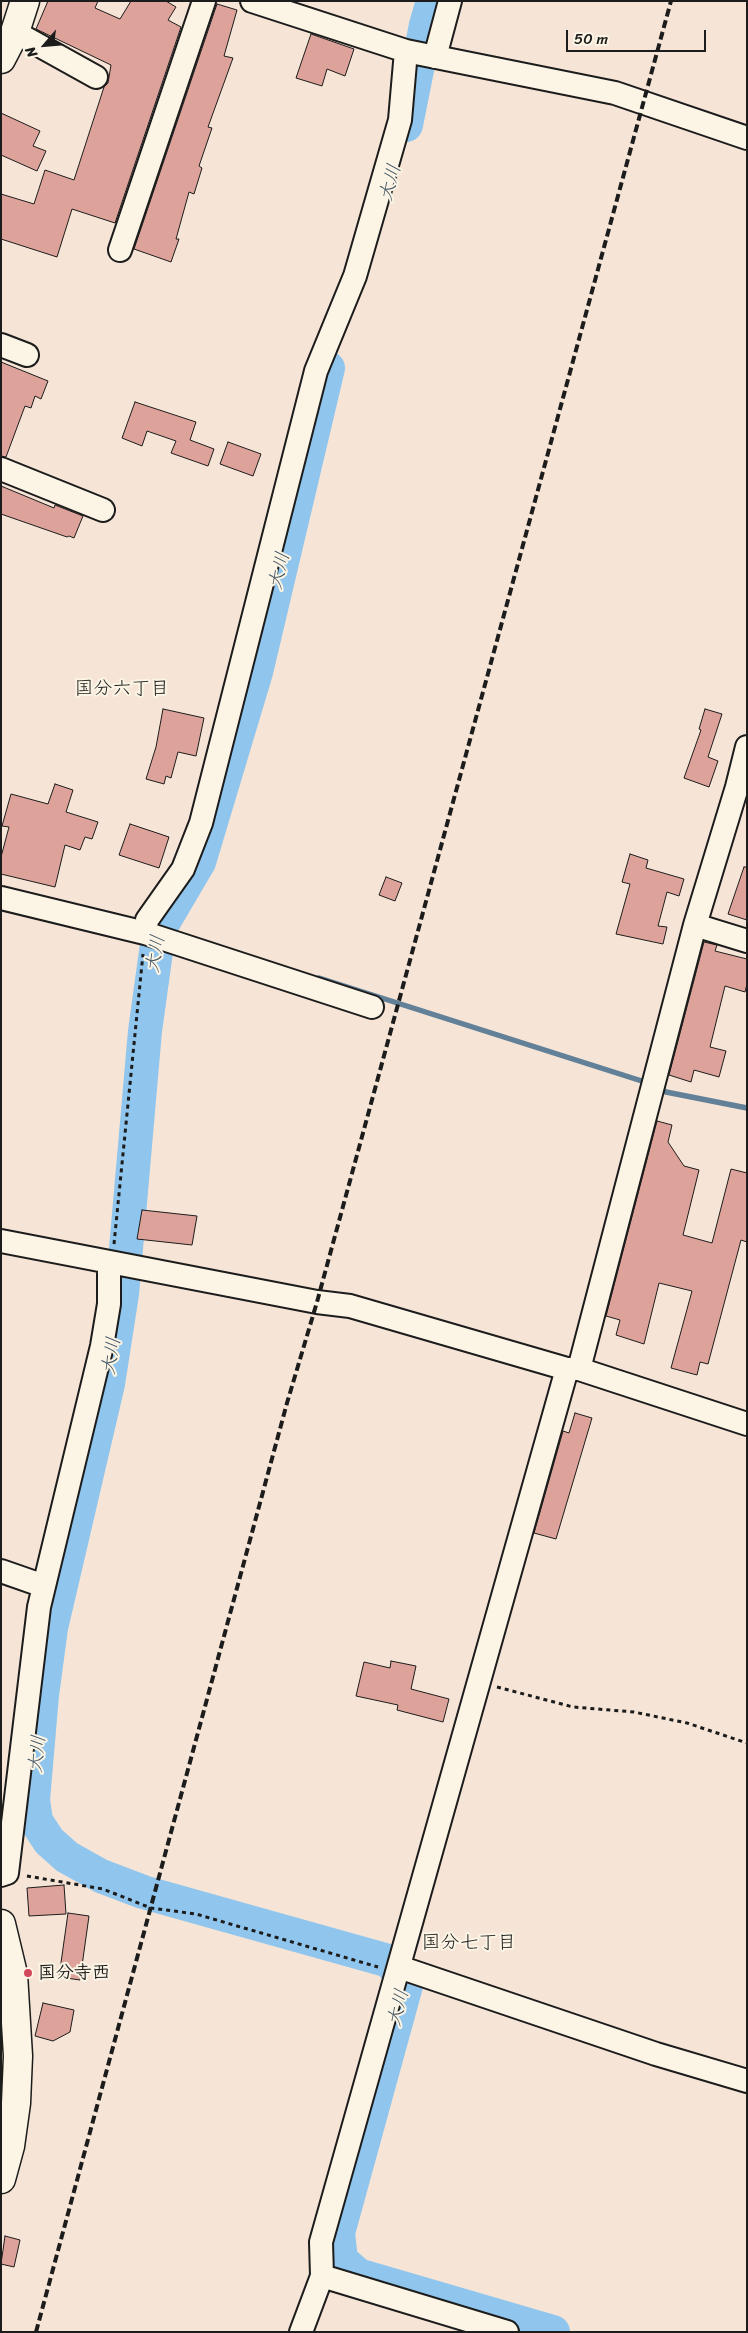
<!DOCTYPE html>
<html>
<head>
<meta charset="utf-8">
<style>
  body { margin:0 }
  #map { position:relative; width:748px; height:2333px; overflow:hidden; background:#f6e5d6; font-family:Sriracha,sans-serif }
  canvas { display:block }
  .frame { position:absolute; inset:0; border:2px solid #1c1c1c; pointer-events:none }
  .north { position:absolute; left:20px; top:20px; width:50px; height:50px; -webkit-text-stroke:4px #fcf5e5; paint-order:stroke; rotate:243deg; font-size:14px; font-weight:700; line-height:20px; text-align:center; color:#1c1c1c }
  .north::after { content:''; display:block; margin:auto; width:18px; height:22px; background:#1c1c1c; clip-path:polygon(50% 0,100% 100%,50% 72%,0 100%) }
  .scale { position:absolute; left:566px; top:30px; width:140px; height:22px; box-sizing:border-box; border:2px solid #1c1c1c; border-top:0; padding-left:6px; font-size:15px; line-height:18px; white-space:nowrap; color:#1c1c1c; -webkit-text-stroke:4px #fcf5e5; paint-order:stroke }
</style>
</head>
<body>
<div id="map">
<canvas width="748" height="2333"></canvas>
<div class="frame"></div>
<div class="north">N</div>
<div class="scale">50 m</div>
</div>
<script>
const ctx = document.querySelector('canvas').getContext('2d');
ctx.lineJoin = 'round';
const shape = rows => new Path2D(rows.map(r => 'M' + r).join(''));
function stroke(path, color, width, dash) { ctx.strokeStyle = color; ctx.lineWidth = width; ctx.lineCap = dash ? 'butt' : 'round'; ctx.setLineDash(dash || []); ctx.stroke(path); }
function fillPath(path, color) { ctx.fillStyle = color; ctx.fill(path, 'evenodd'); }
function drawText(font, color, halo, rows, align = 'center') {
  ctx.font = font + ' Sriracha,"Klee One",sans-serif'; ctx.lineWidth = 4; ctx.setLineDash([]); ctx.textBaseline = 'middle'; ctx.strokeStyle = halo; ctx.fillStyle = color; for (const [text, x, y, turn = 0] of rows) {
    ctx.save(); ctx.translate(x, y); ctx.rotate((+turn || 0) * Math.PI / 180); ctx.textAlign = isNaN(turn) ? turn : align; if (halo) ctx.strokeText(text, 0, 0); ctx.fillText(text, 0, 0); ctx.restore();
  }
}
stroke(shape([
  [319,978,648,1083],
  [657,1087,666,1092,747,1108]
]), '#628199', 5.5);
stroke(shape([
  [406,125,426,25,433,1],
  [328,368,256,672,199,862,159,930,145,1031,122,1294,108,1384,51,1628,42,1695,33,1800,36,1821,49,1841,67,1857,101,1876,143,1892,389,1961,407,1982,338,2233,341,2260,358,2275,553,2332]
]), '#90c5ed', 34);
const building = shape([
  [48,1,98,1,95,8,120,19,131,1,166,1,176,7,168,20,181,27,115,223,72,209,57,257,1,239,1,194,34,204,45,170,74,180,104,87,108,83,111,65,36,29,48,1],
  [217,4,237,10,224,56,233,58,208,127,212,128,199,166,202,168,194,194,189,192,176,239,179,239,171,262,134,249,217,4],
  [311,34,354,49,345,76,327,69,322,86,296,78,311,34],
  [1,113,40,131,33,146,46,151,37,171,1,155,1,113],
  [1,362,48,381,41,399,35,396,31,408,25,406,6,457,1,456,1,362],
  [135,402,196,422,190,440,214,449,208,466,171,453,176,441,147,431,142,446,122,438,135,402],
  [228,442,261,454,253,476,220,464,228,442],
  [1,486,54,508,55,505,83,516,74,538,69,536,67,537,1,514,1,486],
  [163,709,204,718,196,756,178,752,171,778,166,776,164,784,146,779,156,747,163,709],
  [705,709,722,714,708,757,718,761,709,787,684,778,701,730,699,729,705,709],
  [55,784,73,790,66,812,98,822,92,839,85,837,80,850,65,845,55,887,1,874,1,857,9,827,2,826,11,794,48,804,55,784],
  [130,824,169,837,159,868,119,855,130,824],
  [630,854,648,860,646,868,684,879,679,896,667,892,658,926,667,927,663,944,616,934,630,884,622,882,630,854],
  [744,867,747,867,747,920,728,914,744,867],
  [386,877,402,883,395,901,379,895,386,877],
  [704,942,717,945,715,951,747,959,747,984,745,992,725,986,710,1047,726,1051,719,1077,694,1070,691,1082,669,1075,704,942],
  [657,1121,672,1125,668,1142,684,1166,699,1170,683,1235,712,1243,731,1169,747,1173,747,1242,741,1240,708,1364,700,1362,697,1375,671,1368,692,1291,659,1283,644,1344,616,1335,620,1320,606,1316,657,1121],
  [142,1210,197,1216,192,1245,137,1239,142,1210],
  [575,1413,592,1418,556,1539,534,1533,563,1431,569,1433,575,1413],
  [391,1661,416,1666,411,1689,449,1699,443,1722,397,1710,398,1705,356,1696,364,1662,390,1668,391,1661],
  [64,1885,66,1914,29,1916,27,1888,64,1885],
  [68,1913,89,1916,80,1980,59,1977,68,1913],
  [43,2003,74,2010,70,2032,53,2041,35,2036,43,2003],
  [5,2236,20,2240,14,2267,1,2264,5,2236]
]);
fillPath(building, '#dda39a');
stroke(building, '#1c1c1c', 1);
const street = shape([
  [252,1,406,51,615,93,747,138],
  [15,32,96,77],
  [435,57,450,1],
  [120,250,204,1],
  [1,345,27,355],
  [1,469,103,510],
  [1,898,145,933,372,1007],
  [695,925,747,941],
  [145,933,147,920,183,869,201,823,316,371,355,276,400,120,406,51],
  [1,1241,317,1302,350,1306,567,1369,579,1369,747,1424],
  [579,1369,695,925,737,787,747,747],
  [1,1571,44,1586],
  [1,1875,7,1873,39,1607,102,1346,109,1304,109,1263],
  [399,1967,656,2054,747,2081],
  [322,2276,507,2332],
  [301,2332,322,2276,321,2242,567,1369]
]);
const secondary = shape([
  [1,59,15,32,25,1],
  [1,1924,13,1974,18,2056,16,2103,10,2146,1,2179]
]);
stroke(street, '#1c1c1c', 26);
stroke(secondary, '#1c1c1c', 31);
stroke(shape([
  [114,1244,143,954],
  [497,1687,573,1707,634,1712,687,1723,747,1743],
  [27,1876,103,1889,151,1908,196,1914,378,1967]
]), '#1c1c1c', 3, [4, 4]);
stroke(street, '#fcf5e5', 22);
stroke(secondary, '#fcf5e5', 28);
stroke(shape([
  [36,2332,287,1403,317,1302,671,1]
]), '#1c1c1c', 4, [8, 4]);
for (const [x, y, r, color] of [
  [28,1973,5,"#d1495b"]
]) { const dot = new Path2D(); dot.arc(x, y, r, 0, 2 * Math.PI); ctx.fillStyle = color; ctx.fill(dot); stroke(dot, '#fcf5e5', 2); }
drawText('bold 18px', '#1c1c1c', '#fcf5e5', [
  ["国分寺西",38,1973]
], 'left');
drawText('italic 19px', '#455765', '#fcf5e5', [
  ["大川",391,183,-75],
  ["大川",280,571,-77],
  ["大川",156,954,-80],
  ["大川",112,1356,-81],
  ["大川",38,1754,-84],
  ["大川",399,2008,-76]
]);
drawText('19px', '#1c1c1c', '#fcf5e5', [
  ["国分六丁目",122,689],
  ["国分七丁目",469,1943]
]);
</script>
</body>
</html>
